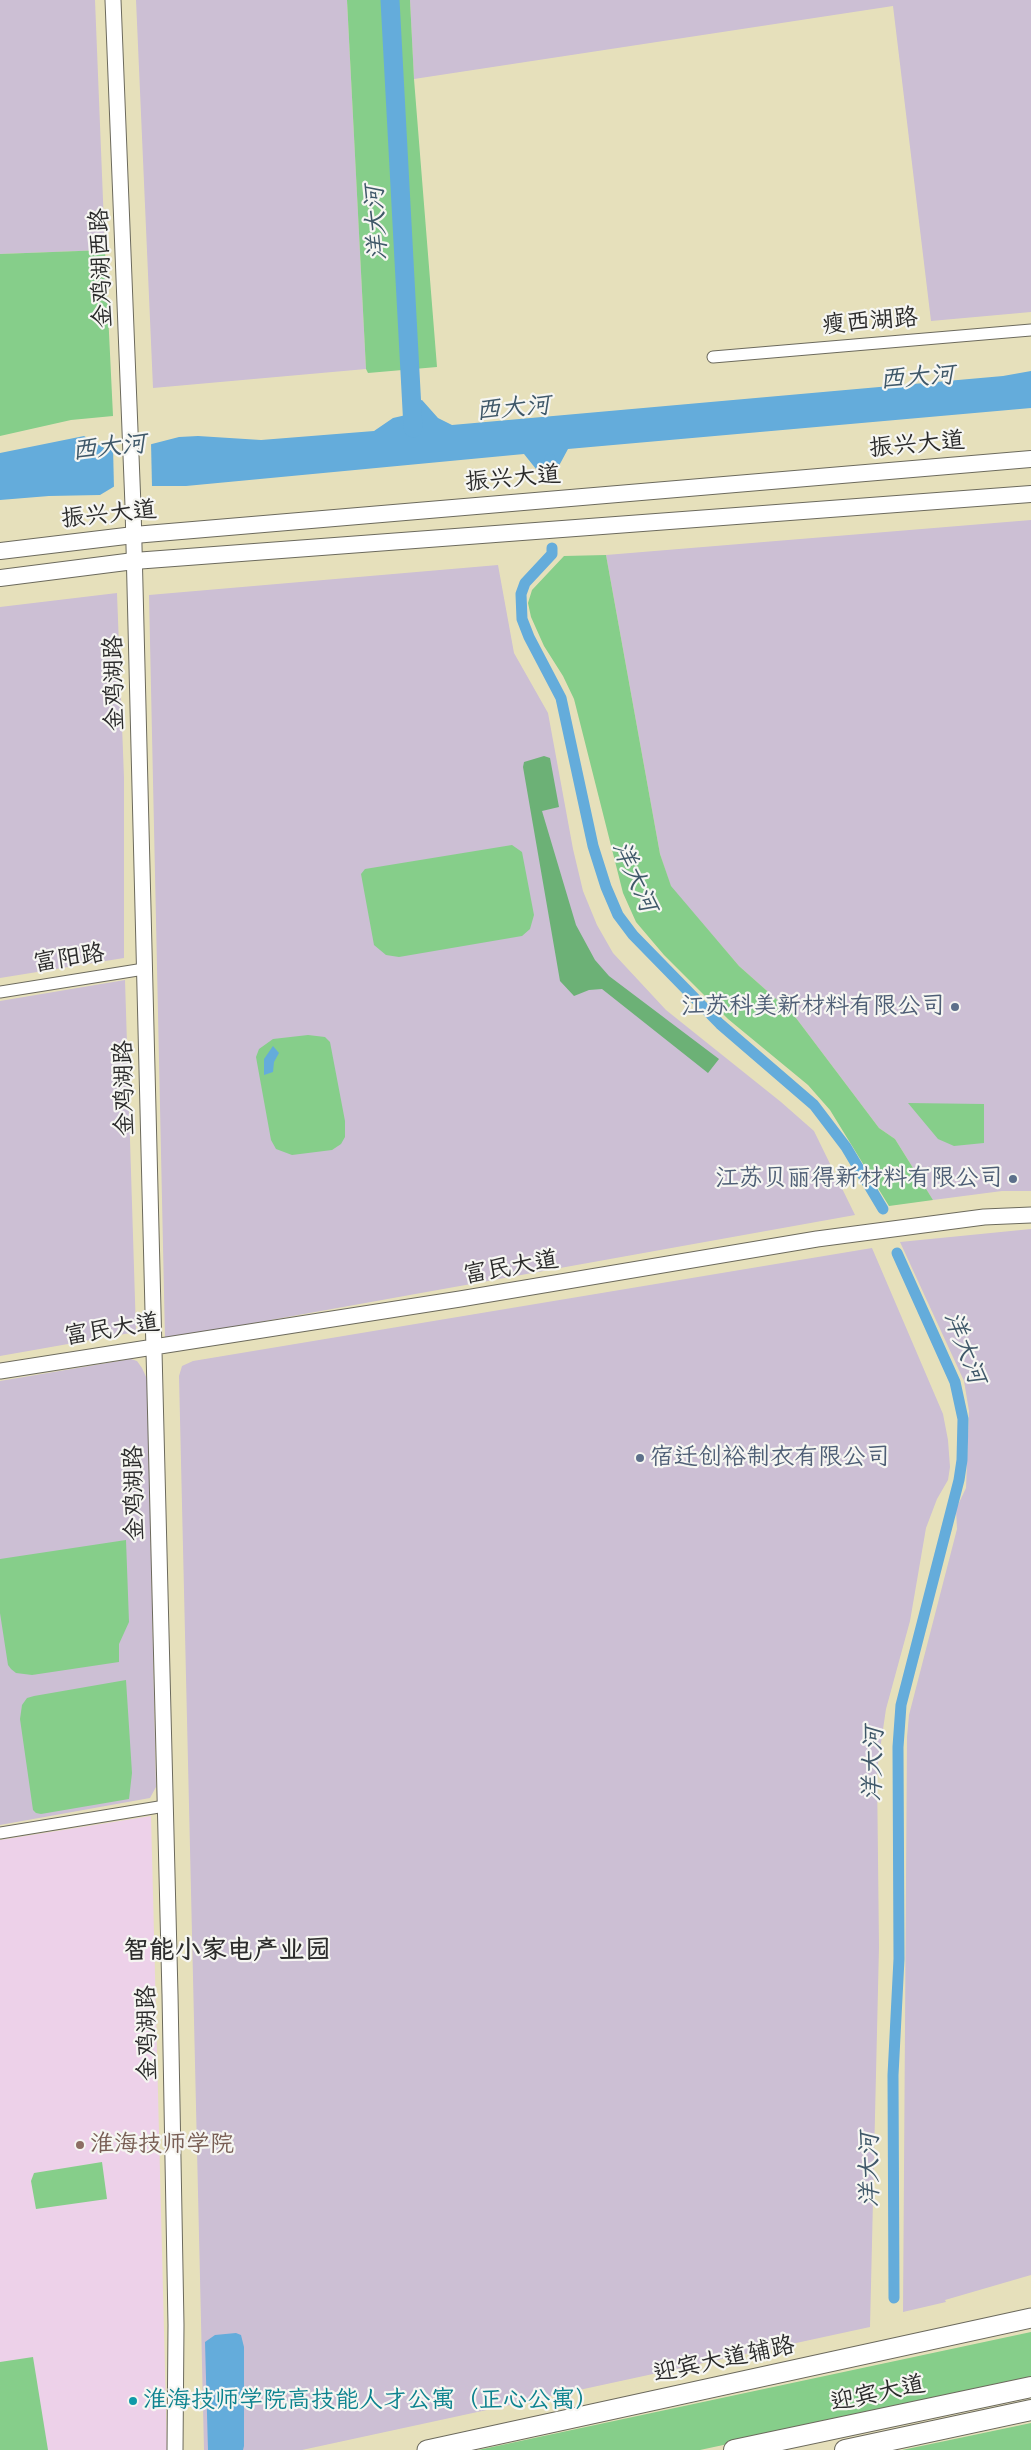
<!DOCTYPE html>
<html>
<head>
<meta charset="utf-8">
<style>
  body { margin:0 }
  canvas { display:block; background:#e6e0bb }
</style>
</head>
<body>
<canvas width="1031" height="2450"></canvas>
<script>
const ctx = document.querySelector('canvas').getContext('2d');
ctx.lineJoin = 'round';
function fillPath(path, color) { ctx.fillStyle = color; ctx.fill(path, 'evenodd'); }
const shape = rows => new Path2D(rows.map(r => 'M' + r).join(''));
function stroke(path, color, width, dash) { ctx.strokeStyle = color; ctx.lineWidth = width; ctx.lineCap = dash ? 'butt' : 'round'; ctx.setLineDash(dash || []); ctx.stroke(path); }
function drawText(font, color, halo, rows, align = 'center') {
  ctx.font = font + ' Caveat,"LXGW WenKai TC",sans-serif'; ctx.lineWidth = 4.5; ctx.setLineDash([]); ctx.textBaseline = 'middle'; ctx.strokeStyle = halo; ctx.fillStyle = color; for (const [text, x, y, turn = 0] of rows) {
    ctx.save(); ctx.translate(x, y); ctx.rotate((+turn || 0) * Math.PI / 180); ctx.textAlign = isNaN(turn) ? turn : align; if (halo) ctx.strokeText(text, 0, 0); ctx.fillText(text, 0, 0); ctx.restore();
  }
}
fillPath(shape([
  [151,1816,167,2450,0,2450,0,1840]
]), '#edd1e9');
fillPath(shape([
  [0,0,95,0,105,250,0,254],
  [136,0,347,0,366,369,153,388],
  [410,0,1031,0,1031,312,931,321,893,6,414,79],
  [1031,520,1031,1191,1002,1191,933,1200,895,1139,879,1128,793,1014,739,966,671,887,660,854,606,555],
  [498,565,514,653,548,713,573,849,583,891,597,925,613,953,666,1010,781,1102,814,1131,855,1215,165,1339,149,595],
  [117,593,124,778,124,958,0,978,0,607],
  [125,980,136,1332,0,1356,0,1001],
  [1031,1229,1031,2275,945,2300,946,2302,903,2312,907,1737,909,1715,957,1529,956,1509,966,1488,969,1411,964,1381,900,1242],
  [872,1248,943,1414,948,1440,950,1467,948,1480,937,1499,926,1528,910,1621,886,1709,877,1770,879,1947,870,2327,302,2450,204,2450,179,1376,182,1366,193,1361],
  [131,1359,137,1361,142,1368,147,1379,156,1787,150,1798,0,1825,0,1381]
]), '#ccbfd4');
fillPath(shape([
  [347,0,410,0,414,79,437,367,368,373,366,369],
  [105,250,113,416,71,420,0,436,0,254],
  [606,555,660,854,671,886,739,966,793,1014,879,1128,895,1139,933,1200,889,1206,830,1110,808,1085,728,1019,664,955,636,922,623,893,574,699,563,676,544,646,531,617,528,603,532,590,564,556],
  [512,845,522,852,534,915,530,929,522,936,399,957,386,955,374,945,361,874,365,869],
  [308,1035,325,1037,330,1042,345,1121,345,1137,341,1144,332,1150,292,1155,276,1149,271,1140,256,1057,259,1049,273,1039],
  [908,1103,984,1104,984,1143,954,1146,938,1139],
  [126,1540,129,1622,119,1644,119,1662,32,1675,16,1673,11,1669,8,1665,0,1613,0,1559],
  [126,1680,132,1773,129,1799,41,1814,36,1813,33,1810,20,1719,22,1705,27,1698,34,1696],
  [102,2162,107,2199,36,2209,31,2181,34,2173],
  [1031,2332,1031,2379,700,2450,478,2450],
  [33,2357,48,2450,0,2450,0,2362],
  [1031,2423,1031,2450,902,2450,1012,2427]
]), '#86ce8a');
fillPath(shape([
  [544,756,550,758,559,807,542,811,576,925,595,960,609,976,719,1059,708,1073,602,989,589,990,574,996,560,981,523,767,524,762]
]), '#6cb176');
fillPath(shape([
  [1031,371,1031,408,568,449,554,475,540,474,524,454,186,486,115,486,100,495,49,496,0,500,0,453,84,436,106,449,148,445,179,437,198,436,261,440,374,431,393,418,406,415,408,403,422,400,438,418,452,425,1003,376],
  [273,1046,279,1053,274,1062,273,1072,264,1075,264,1059],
  [236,2333,241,2335,244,2347,244,2446,243,2450,208,2450,205,2342,215,2335]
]), '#64acdb');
fillPath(shape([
  [151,442,152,487,114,489,113,446]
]), '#e6e0bb');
stroke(shape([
  [548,477,550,459],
  [552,548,552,554,525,583,521,594,522,619,529,637,561,698,593,846,606,887,618,915,633,935,720,1024,814,1105,846,1147,883,1209],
  [894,2298,893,2075,899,1959,898,1747,901,1705,959,1480,962,1460,963,1419,955,1382,897,1253]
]), '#64acdb', 11);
stroke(shape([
  [390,0,413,428]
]), '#64acdb', 19);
const minor = shape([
  [713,357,1031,330],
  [0,992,144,969],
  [0,1833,165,1806]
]);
const tertiary = shape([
  [113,0,133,506,170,1994,176,2325,175,2450],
  [0,1371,460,1299,817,1239,984,1217,1031,1215]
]);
const secondary = shape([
  [0,551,134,535,1031,459],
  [0,578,134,561,1031,494]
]);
const primary = shape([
  [427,2450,1031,2318]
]);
const trunk = shape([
  [734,2450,1031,2387],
  [845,2450,1031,2410]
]);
stroke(minor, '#6c6a5d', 13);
stroke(tertiary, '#6c6a5d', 17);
stroke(secondary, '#6c6a5d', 18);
stroke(primary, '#6c6a5d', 21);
stroke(trunk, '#6c6a5d', 22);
stroke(minor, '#fff', 11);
stroke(tertiary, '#fff', 15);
stroke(secondary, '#fff', 16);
stroke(primary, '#fff', 19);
stroke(trunk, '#fff', 20);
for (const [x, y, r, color] of [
  [955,1007,5,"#5c6f8a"],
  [1013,1179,5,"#5c6f8a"],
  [640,1458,5,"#5c6f8a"],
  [80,2145,5,"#8d6e63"],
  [133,2401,5,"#0f9aa8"]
]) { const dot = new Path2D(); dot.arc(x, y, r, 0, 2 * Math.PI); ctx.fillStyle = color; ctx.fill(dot); stroke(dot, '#f6f6f2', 2); }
drawText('24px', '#2b2b2b', '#f6f6f2', [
  ["金鸡湖西路",102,268,-92],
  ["瘦西湖路",870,322,-5],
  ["振兴大道",917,445,-5],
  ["振兴大道",513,479,-5],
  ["振兴大道",109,515,-6],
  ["金鸡湖路",115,683,-91],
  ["富阳路",69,959,-9],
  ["金鸡湖路",125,1088,-91],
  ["富民大道",511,1268,-10],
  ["富民大道",112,1330,-9],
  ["金鸡湖路",135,1493,-91],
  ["金鸡湖路",148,2033,-91],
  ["迎宾大道辅路",724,2360,-12],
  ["迎宾大道",878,2394,-12]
]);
drawText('24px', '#4e5e75', '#f6f6f2', [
  ["江苏科美新材料有限公司",945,1007],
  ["江苏贝丽得新材料有限公司",1003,1179],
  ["宿迁创裕制衣有限公司",650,1458,"left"]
], 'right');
drawText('24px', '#785e54', '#f6f6f2', [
  ["淮海技师学院",90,2145]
], 'left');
drawText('24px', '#0d838f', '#f6f6f2', [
  ["淮海技师学院高技能人才公寓（正心公寓）",143,2401]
], 'left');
drawText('italic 25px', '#3f5869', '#f6f6f2', [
  ["洋大河",377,223,-93],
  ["西大河",917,378,-4],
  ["西大河",513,409,-5],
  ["西大河",109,448,-6],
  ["洋大河",634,877,66],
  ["洋大河",964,1348,69],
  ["洋大河",874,1764,-88],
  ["洋大河",870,2170,-90]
]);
drawText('bold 26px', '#2b2b2b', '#f6f6f2', [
  ["智能小家电产业园",227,1951]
]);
</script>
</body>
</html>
